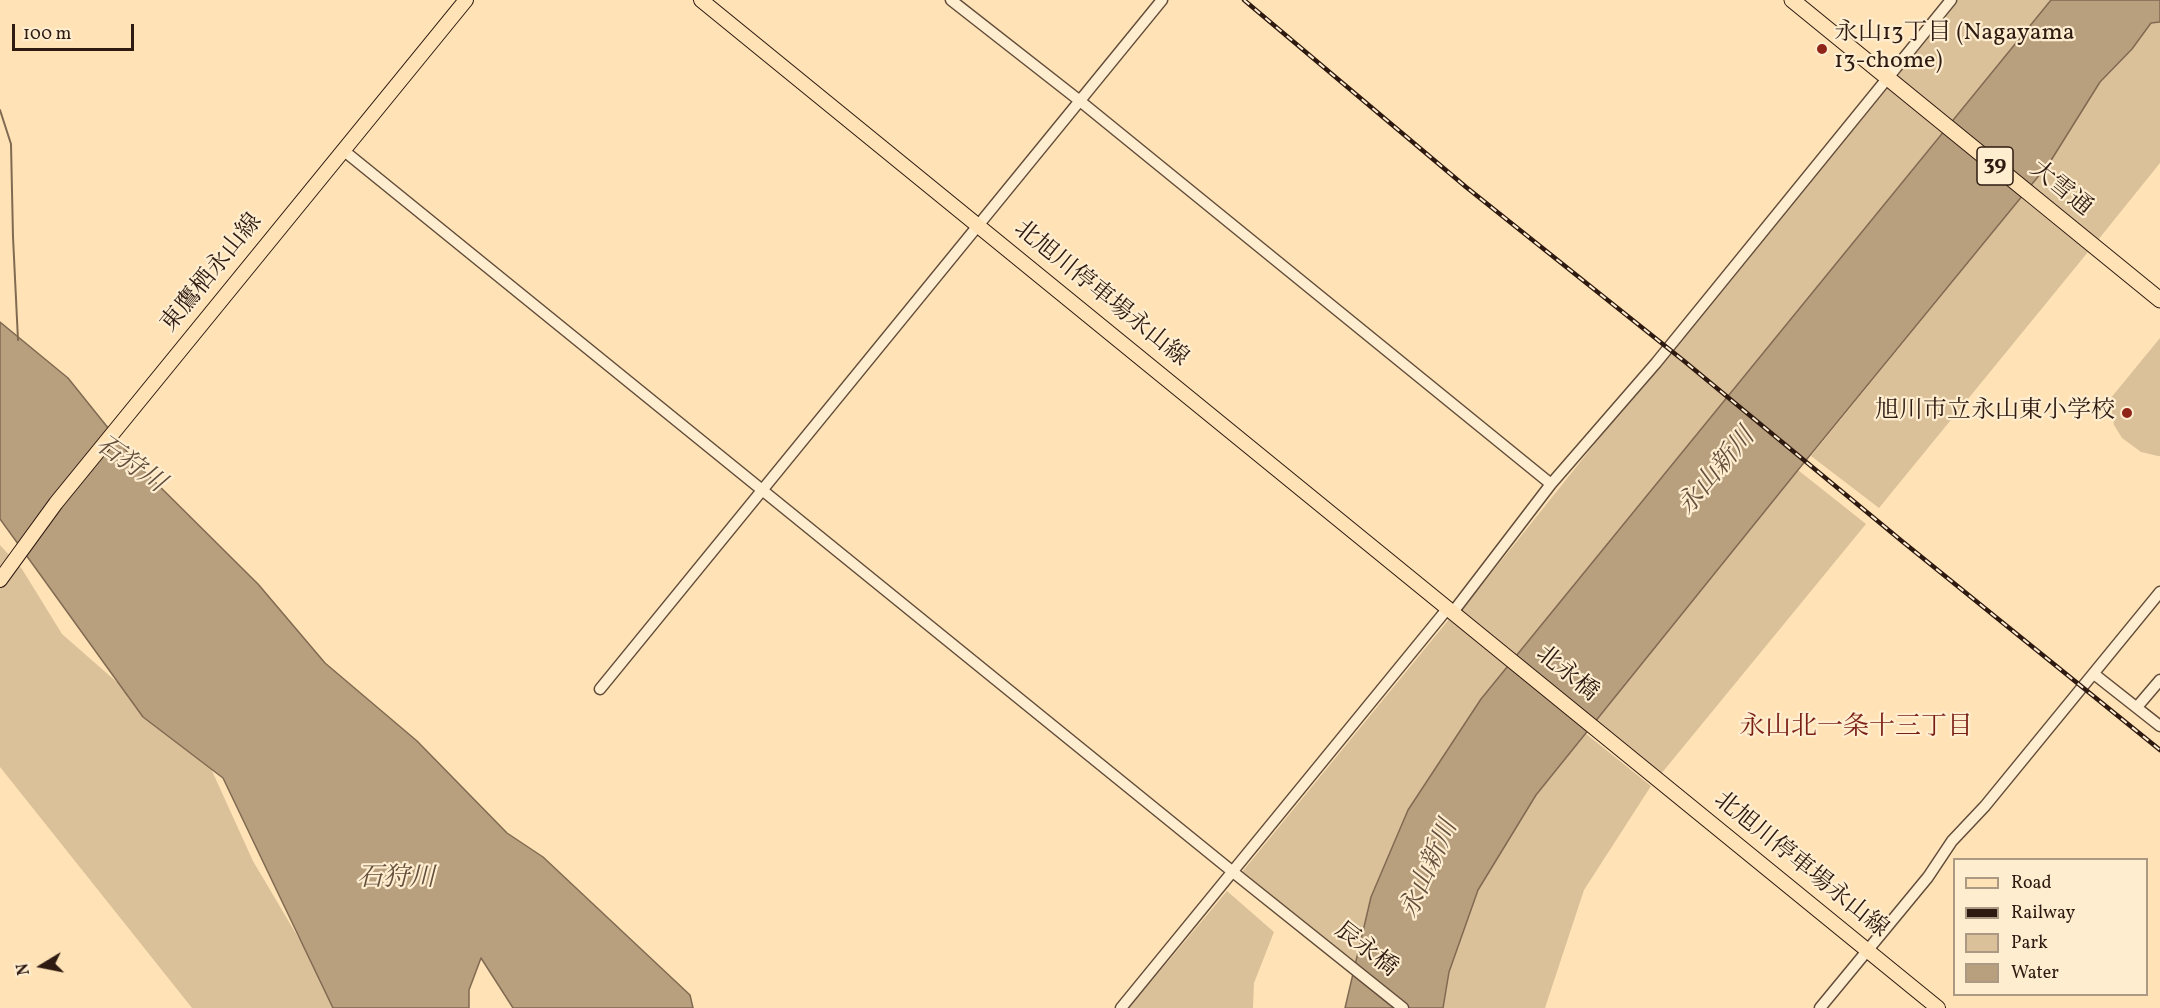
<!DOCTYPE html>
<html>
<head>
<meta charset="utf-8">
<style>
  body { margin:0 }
  #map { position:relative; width:2160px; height:1008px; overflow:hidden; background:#ffe3b6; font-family:Vollkorn,serif }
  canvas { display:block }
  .legend { position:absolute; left:1953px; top:858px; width:195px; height:138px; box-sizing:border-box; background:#ffedd0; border:2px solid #ab9984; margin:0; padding:8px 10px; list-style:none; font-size:18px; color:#2e1a11 }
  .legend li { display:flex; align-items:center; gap:12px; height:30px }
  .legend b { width:30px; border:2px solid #ab9984 }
  .north { position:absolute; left:12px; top:936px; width:60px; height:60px; -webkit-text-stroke:4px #ffedd0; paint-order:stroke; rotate:260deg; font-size:16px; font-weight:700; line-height:24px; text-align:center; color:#2e1a11 }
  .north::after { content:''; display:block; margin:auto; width:21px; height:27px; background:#2e1a11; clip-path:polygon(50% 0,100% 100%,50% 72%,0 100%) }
  .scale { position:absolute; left:12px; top:24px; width:122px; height:27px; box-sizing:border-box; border:3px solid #2e1a11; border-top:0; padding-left:8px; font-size:18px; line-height:21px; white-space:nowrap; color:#2e1a11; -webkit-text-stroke:4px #ffedd0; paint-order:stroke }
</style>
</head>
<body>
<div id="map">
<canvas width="2160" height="1008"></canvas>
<ul class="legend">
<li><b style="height:8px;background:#ffe3b6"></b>Road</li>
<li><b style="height:8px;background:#2e1a11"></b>Railway</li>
<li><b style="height:16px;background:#dbc19a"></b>Park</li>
<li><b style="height:16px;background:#b89f7e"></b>Water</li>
</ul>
<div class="north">N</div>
<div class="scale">100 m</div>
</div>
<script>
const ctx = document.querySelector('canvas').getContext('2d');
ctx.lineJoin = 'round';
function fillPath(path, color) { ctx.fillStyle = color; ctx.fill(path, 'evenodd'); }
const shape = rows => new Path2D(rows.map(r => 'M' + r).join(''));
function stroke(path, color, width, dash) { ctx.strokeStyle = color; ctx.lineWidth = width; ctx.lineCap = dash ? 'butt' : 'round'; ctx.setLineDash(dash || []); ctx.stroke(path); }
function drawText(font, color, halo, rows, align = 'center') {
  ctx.font = font + ' Vollkorn,"Noto Serif JP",serif'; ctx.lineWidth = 4.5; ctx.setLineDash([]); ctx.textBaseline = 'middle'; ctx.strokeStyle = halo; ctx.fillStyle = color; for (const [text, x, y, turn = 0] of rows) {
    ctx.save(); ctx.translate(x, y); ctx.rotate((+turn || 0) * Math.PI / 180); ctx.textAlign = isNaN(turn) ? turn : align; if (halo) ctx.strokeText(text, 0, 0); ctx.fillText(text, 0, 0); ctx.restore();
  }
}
fillPath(shape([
  [1951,0,2051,0,1951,123,1892,73],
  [2160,22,2160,163,2098,240,2031,186,2050,162,2100,82,2132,49,2151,23],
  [1884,82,1942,133,1517,656,1461,611],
  [2021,198,2088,252,1879,508,1811,456],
  [2160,338,2160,456,2158,456,2141,452,2122,438,2114,425,2110,399],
  [1798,470,1866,524,1661,774,1596,720],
  [0,545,22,569,62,634,208,762,253,861,340,1008,192,1008,0,767],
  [1450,618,1508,667,1481,699,1371,897,1355,963,1242,872],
  [1585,733,1651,786,1584,890,1545,1008,1443,1008,1449,972,1478,890,1536,795],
  [1227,891,1274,932,1254,983,1253,1008,1129,1008]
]), '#dbc19a');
const water = shape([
  [2051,0,2160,0,2160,22,2151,23,2132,49,2100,82,2050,162,1798,470,1536,795,1478,890,1449,972,1443,1008,1345,1008,1371,897,1408,810,1481,699,2051,0],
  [0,322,68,378,137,464,258,584,325,663,417,741,507,833,543,857,690,995,693,1008,513,1008,481,958,469,990,469,1008,333,1008,223,778,143,717,0,519,0,322]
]);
fillPath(water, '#b89f7e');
stroke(water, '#816a52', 1.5);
stroke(shape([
  [0,110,11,144,13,237,18,340]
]), '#816a52', 2);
const minor = shape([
  [951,0,1080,101,1551,484],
  [343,150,1233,872,1403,1008],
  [1453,612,1551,484,1656,363,1951,0],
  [2094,674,2160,726],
  [600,689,1162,0],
  [2137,707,2160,680],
  [1121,1008,1448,608],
  [1820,1008,1928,877,1952,841,1985,806,2160,592]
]);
const major = shape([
  [701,0,1938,1008],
  [0,580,56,503,466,0]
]);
const highway = shape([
  [1792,0,2160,300]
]);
stroke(minor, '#624c3a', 13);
stroke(major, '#2e1a11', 16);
stroke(highway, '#2e1a11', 17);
stroke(minor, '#ffedd0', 10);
stroke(major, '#ffe3b6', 14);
stroke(highway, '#ffe3b6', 15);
const rail = shape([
  [1244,0,1466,187,1684,361,1903,542,2160,750]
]);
stroke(rail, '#2e1a11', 4.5);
stroke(rail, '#ffedd0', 2, [7]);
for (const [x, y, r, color] of [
  [1822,49,6,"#8f2418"],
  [2127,413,6,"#8f2418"]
]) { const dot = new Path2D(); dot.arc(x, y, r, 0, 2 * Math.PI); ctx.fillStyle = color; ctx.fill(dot); stroke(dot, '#ffedd0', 2); }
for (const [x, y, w] of [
  [1995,166,36]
]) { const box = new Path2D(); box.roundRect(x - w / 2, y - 19, w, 38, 4.5); ctx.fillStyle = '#ffedd0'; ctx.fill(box); stroke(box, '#2e1a11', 1.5); }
drawText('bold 22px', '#2e1a11', null, [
  ["39",1995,166]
]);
drawText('24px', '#2e1a11', '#ffedd0', [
  ["永山13丁目 (Nagayama",1834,35],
  ["13-chome)",1834,63],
  ["旭川市立永山東小学校",2115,413,"right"]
], 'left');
drawText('24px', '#2e1a11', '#ffedd0', [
  ["大雪通",2060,190,39],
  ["東鷹栖永山線",213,274,-51],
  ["北旭川停車場永山線",1100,295,39],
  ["北永橋",1566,675,39],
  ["北旭川停車場永山線",1800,866,39],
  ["辰永橋",1365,951,38]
]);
drawText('italic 26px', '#654f3d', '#ffedd0', [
  ["石狩川",129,466,35],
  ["永山新川",1718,473,-50],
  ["永山新川",1431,870,-66],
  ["石狩川",396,880]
]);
drawText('26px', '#7a1f14', '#ffedd0', [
  ["永山北一条十三丁目",1856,729]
]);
</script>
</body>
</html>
